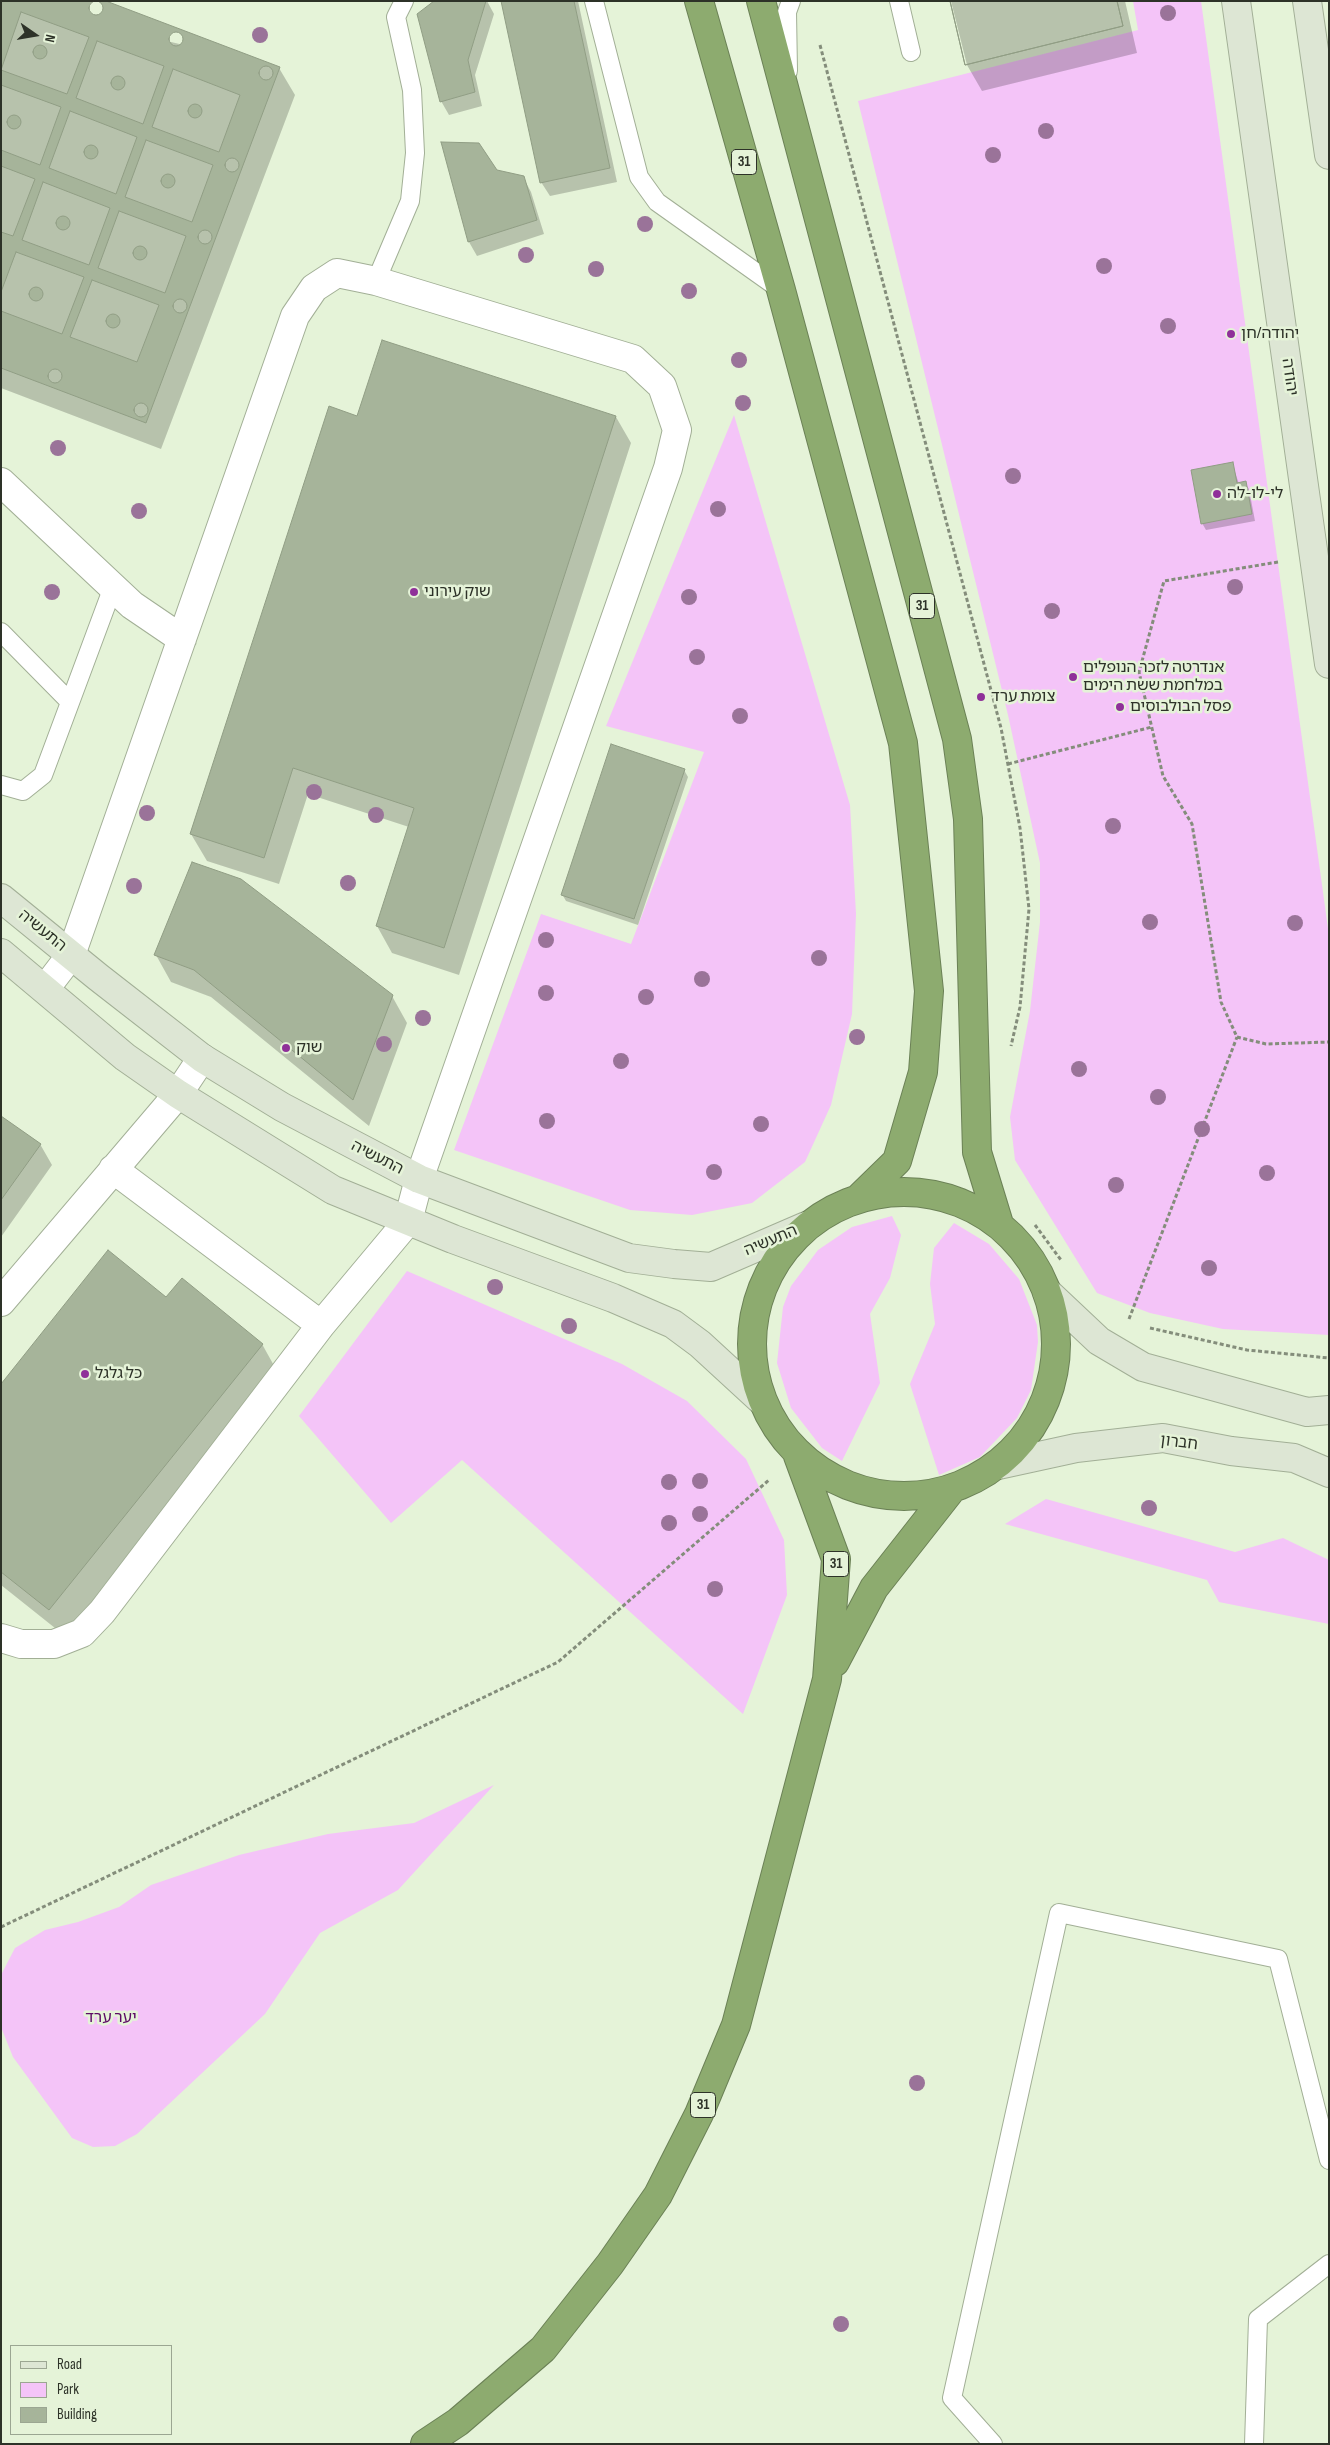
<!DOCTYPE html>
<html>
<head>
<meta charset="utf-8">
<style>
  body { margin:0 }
  #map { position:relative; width:1330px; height:2445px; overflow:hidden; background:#e5f3d8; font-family:"Sofia Sans Condensed",sans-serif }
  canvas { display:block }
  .frame { position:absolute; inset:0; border:2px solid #2d3228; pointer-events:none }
  .legend { position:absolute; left:10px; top:2345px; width:162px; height:90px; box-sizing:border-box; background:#e5f3d8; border:1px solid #9ba692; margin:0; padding:6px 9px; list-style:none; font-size:15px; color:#2d3228 }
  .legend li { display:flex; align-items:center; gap:10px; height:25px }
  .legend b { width:25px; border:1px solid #9ba692 }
  .north { position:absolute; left:10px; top:10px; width:50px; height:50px; -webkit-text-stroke:4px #e5f3d8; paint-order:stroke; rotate:103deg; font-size:14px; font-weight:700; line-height:20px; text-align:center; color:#2d3228 }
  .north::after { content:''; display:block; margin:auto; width:18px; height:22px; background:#2d3228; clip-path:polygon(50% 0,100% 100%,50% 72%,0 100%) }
</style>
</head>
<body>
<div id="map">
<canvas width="1330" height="2445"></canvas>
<div class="frame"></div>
<ul class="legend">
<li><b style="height:6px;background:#dde6d4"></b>Road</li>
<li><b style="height:14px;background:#f4c4f8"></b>Park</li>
<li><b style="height:14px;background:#a6b49a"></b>Building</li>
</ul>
<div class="north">N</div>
</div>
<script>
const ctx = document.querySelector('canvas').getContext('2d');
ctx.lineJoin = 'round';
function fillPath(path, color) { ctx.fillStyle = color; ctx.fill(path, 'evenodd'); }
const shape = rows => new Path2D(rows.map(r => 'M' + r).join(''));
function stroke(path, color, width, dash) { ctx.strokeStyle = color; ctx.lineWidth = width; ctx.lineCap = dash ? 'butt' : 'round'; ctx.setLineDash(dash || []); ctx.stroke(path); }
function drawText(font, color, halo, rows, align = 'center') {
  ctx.font = font + ' "Sofia Sans Condensed","Noto Sans Hebrew",sans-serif'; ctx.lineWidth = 5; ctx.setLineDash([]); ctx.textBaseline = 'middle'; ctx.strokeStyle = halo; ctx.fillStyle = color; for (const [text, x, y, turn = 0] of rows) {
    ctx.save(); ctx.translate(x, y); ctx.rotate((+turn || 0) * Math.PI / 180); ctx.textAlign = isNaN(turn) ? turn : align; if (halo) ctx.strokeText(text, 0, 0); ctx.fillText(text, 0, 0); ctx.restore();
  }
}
fillPath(shape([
  [1133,1,1201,1,1329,936,1329,1335,1223,1329,1150,1313,1097,1293,1015,1160,1010,1117,1030,1011,1040,922,1040,863,1008,715,858,101,1138,30],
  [734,415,850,805,856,914,852,1014,831,1105,805,1162,752,1203,692,1215,630,1210,454,1150,541,914,631,944,704,752,606,726],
  [892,1216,901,1235,890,1278,870,1314,880,1383,842,1461,822,1448,791,1408,777,1363,783,1307,791,1286,818,1250,852,1227],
  [954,1223,989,1244,1019,1279,1037,1325,1038,1342,1031,1390,1017,1418,980,1457,939,1475,910,1384,935,1324,930,1284,934,1248],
  [407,1271,622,1364,687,1401,746,1459,784,1540,787,1595,743,1714,462,1460,391,1523,299,1416],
  [1046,1499,1235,1552,1283,1538,1329,1560,1329,1624,1219,1602,1207,1580,1005,1524],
  [494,1785,398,1890,320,1933,265,2014,137,2134,115,2146,93,2147,72,2138,13,2057,1,2027,1,1975,15,1948,45,1930,78,1922,119,1907,151,1885,239,1855,328,1834,414,1823]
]), '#f4c4f8');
fillPath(shape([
  [1,1,279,68,295,95,161,449,1,388],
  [436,1,487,1,494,14,475,75,482,106,449,115,441,101],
  [502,1,578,1,617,182,550,196,541,182],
  [951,1,1125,1,1137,53,982,91,967,65],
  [443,144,496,171,523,177,531,192,544,234,477,256,469,242],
  [616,417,631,443,459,975,392,953,377,926,409,827,308,794,279,884,207,861,191,834],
  [1232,463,1239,484,1245,483,1249,489,1255,521,1206,530,1202,523],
  [684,770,688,777,638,925,566,901,562,894],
  [156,955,392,996,407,1023,369,1126,211,997,171,982],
  [1,1117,40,1144,52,1165,1,1237],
  [166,1299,262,1344,277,1371,65,1636,1,1585,1,1386]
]), '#0003');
const building = shape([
  '89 8a7 7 0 1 1 14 0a7 7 0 1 1-14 0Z',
  [1,1,106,1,280,67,146,423,1,368,1,1],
  [434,1,486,1,468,60,475,92,440,102,417,14,434,1],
  [501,1,574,1,610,168,540,183,501,1],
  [950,1,1117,1,1123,26,965,65,950,1],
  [950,1,1117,1,1123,26,965,65,950,1],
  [21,12,89,37,67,94,1,70,21,12],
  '169 39a7 7 0 1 1 14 0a7 7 0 1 1-14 0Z',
  [97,41,164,66,143,124,76,98,97,41],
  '33 52a7 7 0 1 1 14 0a7 7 0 1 1-14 0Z',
  '259 73a7 7 0 1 1 14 0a7 7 0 1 1-14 0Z',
  [173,69,240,95,219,152,152,127,173,69],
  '111 83a7 7 0 1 1 14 0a7 7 0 1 1-14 0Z',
  [1,85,61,107,40,165,1,150,1,85],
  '188 111a7 7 0 1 1 14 0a7 7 0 1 1-14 0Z',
  [70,111,137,137,116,194,49,168,70,111],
  '7 122a7 7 0 1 1 14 0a7 7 0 1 1-14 0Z',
  [146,140,213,165,192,222,125,197,146,140],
  [441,142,479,143,497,170,524,176,537,220,468,242,441,142],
  '84 152a7 7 0 1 1 14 0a7 7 0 1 1-14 0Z',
  '225 165a7 7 0 1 1 14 0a7 7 0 1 1-14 0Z',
  [1,166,35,179,13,236,1,232,1,166],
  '161 181a7 7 0 1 1 14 0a7 7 0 1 1-14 0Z',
  [43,182,110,208,89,265,22,240,43,182],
  [119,211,186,236,165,293,98,268,119,211],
  '56 223a7 7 0 1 1 14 0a7 7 0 1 1-14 0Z',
  '198 237a7 7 0 1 1 14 0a7 7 0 1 1-14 0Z',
  '133 253a7 7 0 1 1 14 0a7 7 0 1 1-14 0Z',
  [16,252,84,277,62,334,1,311,1,292,16,252],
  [92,280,159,305,137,362,70,337,92,280],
  '29 294a7 7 0 1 1 14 0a7 7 0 1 1-14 0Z',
  '173 306a7 7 0 1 1 14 0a7 7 0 1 1-14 0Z',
  '106 321a7 7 0 1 1 14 0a7 7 0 1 1-14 0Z',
  [382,340,616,416,444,948,376,926,414,808,293,768,264,858,190,834,329,406,357,416,382,340],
  '48 376a7 7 0 1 1 14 0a7 7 0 1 1-14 0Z',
  '134 410a7 7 0 1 1 14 0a7 7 0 1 1-14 0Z',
  [1233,462,1237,483,1246,481,1252,514,1201,524,1191,470,1233,462],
  [611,744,685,769,634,919,561,895,611,744],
  [192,862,241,879,393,995,353,1100,194,970,154,955,192,862],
  [1,1116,41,1144,1,1200,1,1116],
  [108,1250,166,1297,182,1278,263,1344,49,1610,1,1572,1,1384,108,1250]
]);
fillPath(building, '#a6b49a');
stroke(building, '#909d84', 1);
const lane = shape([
  [594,1,639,177,657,202,781,290],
  [899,1,911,52],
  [788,71,787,12,791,1],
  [376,281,410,201,415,153,412,90,396,17,404,1],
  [1,632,70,702],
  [1,785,23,791,43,775,113,587],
  [993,2444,952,2398,1059,1913,1278,1959,1329,2160],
  [1254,2444,1258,2319,1329,2264]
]);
const street = shape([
  [1,482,132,605,182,639],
  [113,1169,321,1325],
  [1,1302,178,1094,202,1058],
  [1,1638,21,1644,54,1644,82,1633,102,1612,321,1325,408,1221,419,1179,668,468,677,430,662,386,633,359,376,281,337,273,314,288,295,316,71,955,45,989]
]);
const secondary = shape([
  [1236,1,1329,664],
  [1307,1,1329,155],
  [1,898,98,977,202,1058,282,1107,419,1179,629,1258,674,1264,711,1267,806,1226],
  [1,953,125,1057,178,1094,333,1190,453,1239,613,1298,673,1324,700,1344,762,1401],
  [1047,1292,1099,1341,1143,1367,1307,1412,1329,1410],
  [998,1465,1076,1448,1163,1438,1231,1451,1294,1458,1329,1473]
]);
const highway = shape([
  [699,1,781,290,903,743,929,991,923,1072,897,1161,859,1198],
  [761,1,957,739,968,819,977,1152,999,1224],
  '752 1344a152 152 0 1 1 304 0a152 152 0 1 1-304 0Z',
  [835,1662,874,1588,951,1490],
  [425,2444,458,2422,543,2349,610,2264,658,2195,699,2114,736,2025,827,1679,836,1559,798,1456]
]);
stroke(lane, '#a2af96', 20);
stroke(street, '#a2af96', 30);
stroke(secondary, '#a2af96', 30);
stroke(highway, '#6b8156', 30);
stroke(shape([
  [820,45,1001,728,1020,828,1029,909,1020,1007,1011,1046],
  [1278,562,1164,581,1139,672,1163,776,1192,824,1221,1002,1237,1037,1266,1044,1329,1042],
  [1008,764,1152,727],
  [1035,1225,1061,1260],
  [1129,1319,1237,1037],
  [1150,1328,1247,1350,1329,1358],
  [1,1927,558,1662,769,1480]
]), '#848d7b', 3, [4, 2.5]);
stroke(lane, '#fff', 18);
stroke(street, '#fff', 28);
stroke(secondary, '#dde6d4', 28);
stroke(highway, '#8dab6f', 28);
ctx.fillStyle = '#9a7399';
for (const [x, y] of [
  [1168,13],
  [260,35],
  [1046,131],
  [993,155],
  [645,224],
  [526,255],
  [1104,266],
  [596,269],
  [689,291],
  [1168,326],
  [739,360],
  [743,403],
  [58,448],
  [1013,476],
  [718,509],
  [139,511],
  [1235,587],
  [52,592],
  [689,597],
  [1052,611],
  [697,657],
  [740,716],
  [314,792],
  [147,813],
  [376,815],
  [1113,826],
  [348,883],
  [134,886],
  [1150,922],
  [1295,923],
  [546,940],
  [819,958],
  [702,979],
  [546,993],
  [646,997],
  [423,1018],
  [857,1037],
  [384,1044],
  [621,1061],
  [1079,1069],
  [1158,1097],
  [547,1121],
  [761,1124],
  [1202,1129],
  [714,1172],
  [1267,1173],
  [1116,1185],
  [1209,1268],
  [495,1287],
  [569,1326],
  [700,1481],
  [669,1482],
  [1149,1508],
  [700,1514],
  [669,1523],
  [715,1589],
  [917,2083],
  [841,2324]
]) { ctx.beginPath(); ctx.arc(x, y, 8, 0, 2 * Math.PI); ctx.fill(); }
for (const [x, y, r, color] of [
  [1231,334,5,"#8f3099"],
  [1217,494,5,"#8f3099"],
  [414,592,5,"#8f3099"],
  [1073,677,5,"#8f3099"],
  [981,697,5,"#8f3099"],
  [1120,707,5,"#8f3099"],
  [286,1048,5,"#8f3099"],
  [85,1374,5,"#8f3099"]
]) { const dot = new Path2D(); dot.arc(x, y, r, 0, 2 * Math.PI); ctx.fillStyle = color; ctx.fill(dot); stroke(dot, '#e5f3d8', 2); }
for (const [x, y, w] of [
  [744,162,25],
  [922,606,25],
  [836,1564,25],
  [703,2105,25]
]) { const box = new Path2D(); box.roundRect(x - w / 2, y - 12.5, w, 25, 4); ctx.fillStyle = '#e5f3d8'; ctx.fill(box); stroke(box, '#2d3228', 1); }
drawText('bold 15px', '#2d3228', null, [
  ["31",744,162],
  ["31",922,606],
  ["31",836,1564],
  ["31",703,2105]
]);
drawText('16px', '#2d3228', '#e5f3d8', [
  ["יהודה/חן",1241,334],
  ["לי-לו-לה",1227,494],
  ["שוק עירוני",424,592],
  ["אנדרטה לזכר הנופלים",1083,668],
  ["במלחמת ששת הימים",1083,686],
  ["צומת ערד",991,697],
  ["פסל הבולבוסים",1130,707],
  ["שוק",296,1048],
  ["כל גלגל",95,1374]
], 'left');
drawText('16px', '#2d3228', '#e5f3d8', [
  ["יהודה",1289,377,82],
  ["התעשיה",42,931,39],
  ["התעשיה",377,1158,27],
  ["התעשיה",771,1241,-23],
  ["חברון",1179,1443,7]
]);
drawText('16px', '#5d0a65', '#e5f3d8', [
  ["יער ערד",111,2018]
]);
</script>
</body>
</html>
